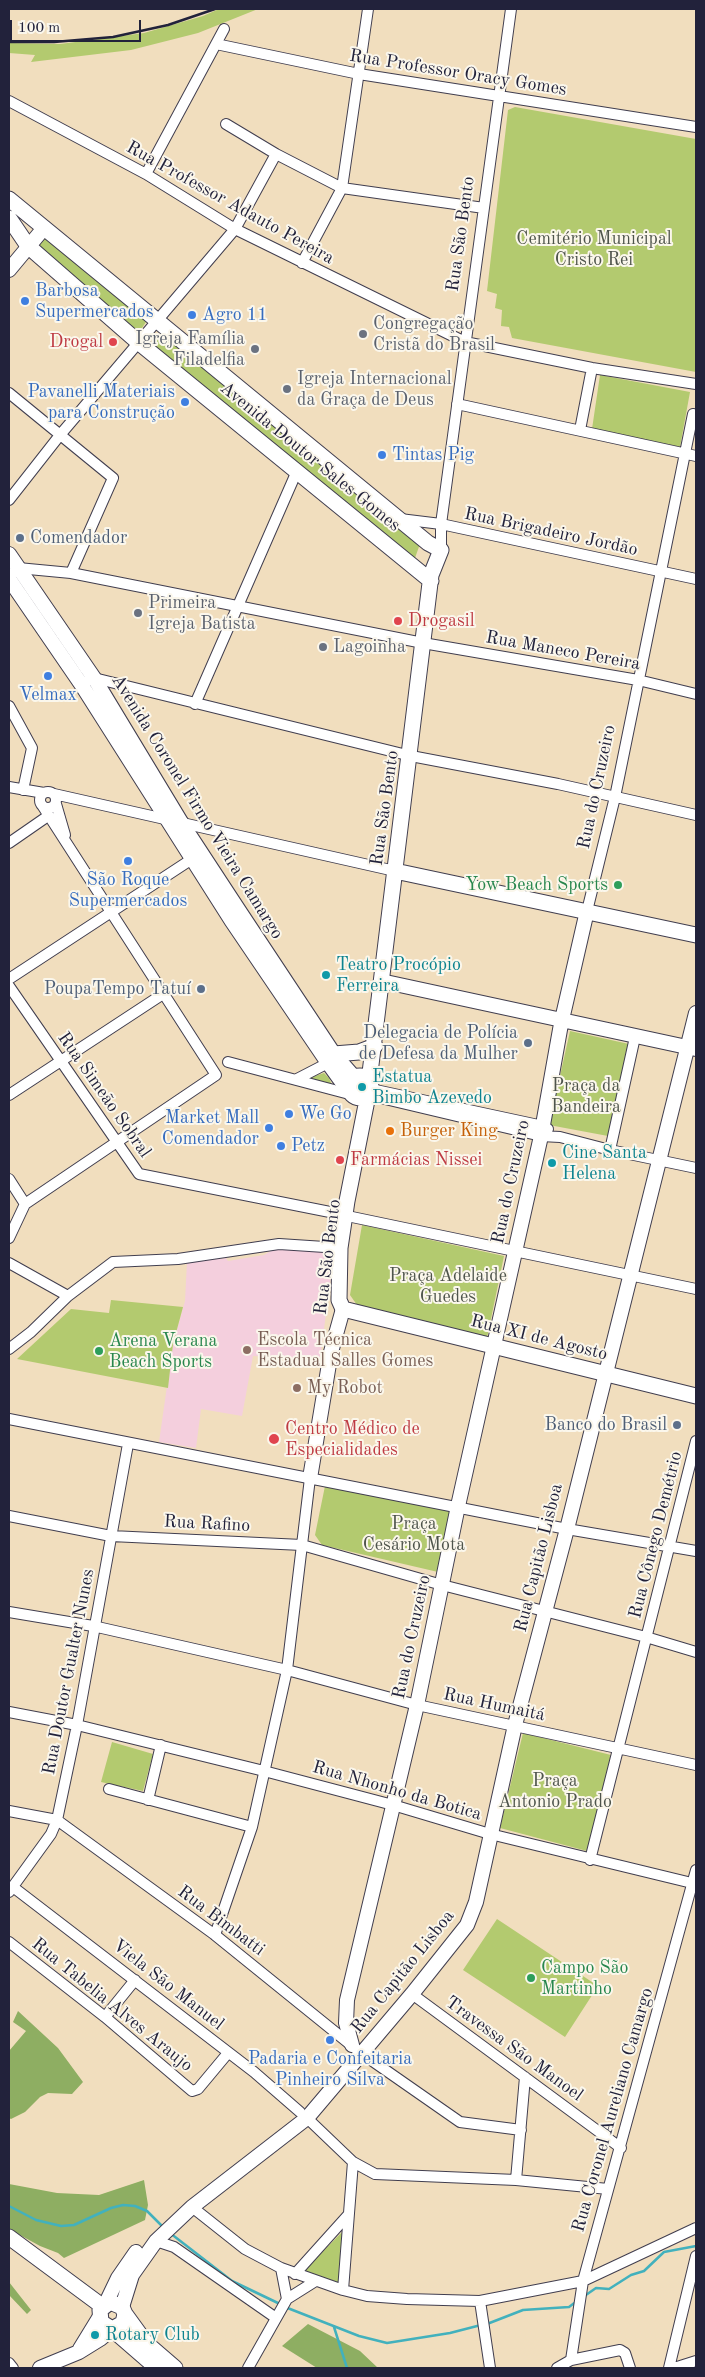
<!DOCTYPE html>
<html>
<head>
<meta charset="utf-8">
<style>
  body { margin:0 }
  #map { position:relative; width:705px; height:2377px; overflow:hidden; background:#f1debe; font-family:"Old Standard TT",serif }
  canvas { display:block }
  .frame { position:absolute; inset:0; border:10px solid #22223b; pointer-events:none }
  .scale { position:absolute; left:10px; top:20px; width:131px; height:22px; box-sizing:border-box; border:2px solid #22223b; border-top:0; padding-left:6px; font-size:15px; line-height:18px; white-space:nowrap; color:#22223b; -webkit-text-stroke:4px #fbf7ec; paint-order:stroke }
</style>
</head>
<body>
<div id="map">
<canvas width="705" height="2377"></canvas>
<div class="frame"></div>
<div class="scale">100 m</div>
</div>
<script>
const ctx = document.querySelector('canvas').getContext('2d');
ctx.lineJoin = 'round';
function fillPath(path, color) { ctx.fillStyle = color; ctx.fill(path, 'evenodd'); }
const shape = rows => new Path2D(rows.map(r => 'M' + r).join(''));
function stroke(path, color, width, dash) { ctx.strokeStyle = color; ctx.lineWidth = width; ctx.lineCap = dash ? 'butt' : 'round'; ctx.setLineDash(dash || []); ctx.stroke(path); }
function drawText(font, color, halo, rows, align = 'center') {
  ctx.font = font + ' "Old Standard TT",serif'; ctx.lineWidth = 4; ctx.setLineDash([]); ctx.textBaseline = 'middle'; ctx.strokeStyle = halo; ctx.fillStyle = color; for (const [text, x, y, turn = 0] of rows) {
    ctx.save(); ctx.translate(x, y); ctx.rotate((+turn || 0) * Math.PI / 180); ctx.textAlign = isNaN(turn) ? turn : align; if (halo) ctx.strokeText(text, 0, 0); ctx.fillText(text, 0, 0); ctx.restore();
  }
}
fillPath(shape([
  [279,1246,321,1250,333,1261,320,1359,253,1356,242,1416,201,1409,196,1448,159,1442,173,1344,185,1301,187,1262,226,1258,228,1261,264,1255]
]), '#f4cfdd');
fillPath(shape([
  [219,9,258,9,198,33,131,50,31,62,35,55,9,53,9,43,60,44,144,33,203,16],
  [515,107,696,139,696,372,512,338,509,327,501,326,502,310,495,308,497,294,487,291,508,110],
  [46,235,148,319,138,334,36,246],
  [162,332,421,541,415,558,152,344],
  [600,375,690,392,680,447,592,429],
  [570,1031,629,1044,608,1136,549,1125],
  [324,1073,329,1078,332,1085,309,1078],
  [362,1225,504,1256,487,1338,357,1305,350,1295],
  [111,1300,183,1307,173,1344,168,1388,17,1359,71,1309,109,1313],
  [325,1486,452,1510,438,1572,322,1545,315,1535],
  [523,1733,611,1755,587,1851,500,1828],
  [112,1742,153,1754,143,1791,101,1782],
  [497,1919,598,1986,565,2037,463,1970],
  [343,2231,338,2285,303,2272]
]), '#b3ca6f');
fillPath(shape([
  [18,2011,58,2048,83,2082,72,2094,48,2093,40,2097,25,2112,11,2119,9,2118,9,2051,26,2031,13,2022],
  [144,2180,148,2205,145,2220,64,2258,58,2253,40,2246,9,2229,9,2184,57,2193,99,2195],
  [9,2282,31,2310,27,2314,9,2295],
  [308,2324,360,2351,378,2368,317,2368,282,2346]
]), '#8eae62');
stroke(shape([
  [9,2206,36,2220,61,2226,74,2225,111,2208,123,2205,135,2206,147,2211,164,2228],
  [170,2233,232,2281,280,2304],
  [583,2297,596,2288,609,2289,631,2275,644,2271,664,2252,696,2246],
  [285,2307,359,2336,387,2343,450,2333,481,2325],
  [487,2324,523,2310,569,2307,577,2301],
  [334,2327,347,2368]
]), '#42b1bd', 2.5);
const street = shape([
  [216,44,359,74,696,127],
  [9,101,146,174,235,229,465,342,592,368,696,384],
  [226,124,276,154,342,188,484,208],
  [146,174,224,29],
  [302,263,342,188,368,9],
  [9,393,113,478,71,573],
  [457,404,696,456],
  [580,430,592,368],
  [9,500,60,435,235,229,276,154],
  [400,519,441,524,696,579],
  [441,550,441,524,511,9],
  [9,576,18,568,71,573,423,643,638,680,696,694],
  [81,684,94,678,411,756,558,784,696,815],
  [195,704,297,471],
  [9,706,32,748,23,790],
  [9,787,44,793],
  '40 800a8 8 0 1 1 16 0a8 8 0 1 1-16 0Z',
  [54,794,395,871],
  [56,804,65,835],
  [9,843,48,816],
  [587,911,615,797,693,414],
  [9,979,192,859],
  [9,986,139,1174,345,1215],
  [228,1062,353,1095],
  [297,1079,328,1063,332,1058],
  [371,1089,543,1126,548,1129],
  [9,1095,163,994],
  [368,1095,541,1136,560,1137,610,1150,696,1168],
  [610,1150,635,1037],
  [9,1179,25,1204],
  [25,1204,216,1075,42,805],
  [352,1217,696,1289],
  [9,1238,25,1204],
  [9,1263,68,1296],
  [9,1349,31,1332,68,1296,113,1262,178,1259,279,1244,340,1248],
  [9,1419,567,1529,696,1551],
  [9,1516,111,1536,302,1545,442,1585,646,1637,696,1652],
  [9,1612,93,1626,287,1670,417,1705,696,1765],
  [9,1712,77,1725,264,1771,393,1805,490,1834,696,1884],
  [109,1789,252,1827],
  [148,1800,161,1745],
  [9,1811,57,1820,215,1935,361,2053,460,2122,521,2130],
  [590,1860,696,1441],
  [13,1887,254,2072,300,2112],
  [9,1892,51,1834,57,1820,77,1725,128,1444],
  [215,1935,252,1827,287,1670,310,1478],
  [9,1942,105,2017,192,2091,198,2089,228,2053],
  [412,1994,621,2148],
  [105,2017,135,1980],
  [307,2118,353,2162,375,2174,516,2180,608,2189],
  [516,2180,525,2077],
  [192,2207,245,2249,281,2268,343,2290,367,2296,407,2299,480,2301,583,2281,696,2228],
  [156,2241,174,2247,276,2318],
  [281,2268,287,2299],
  [295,2274,349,2214],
  [343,2290,353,2162],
  [480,2301,490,2368],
  [571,2360,583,2281,696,1870],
  [9,2363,13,2368],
  [248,2368,287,2299,314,2282],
  [557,2368,571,2360,620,2350,625,2353,630,2368],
  [669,2368,696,2256],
  [674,2368,696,2361]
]);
const secondary = shape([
  [9,270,44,228],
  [9,554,94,678,181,822,236,906,334,1054,355,1078],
  [9,579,81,684,231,920,328,1063,341,1081,349,1087],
  [381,981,696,1049],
  [310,1478,331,1352,343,1309],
  [352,2045,346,2023,347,2000,417,1705,458,1506,541,1136,561,1024,587,911],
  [106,2303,118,2278,136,2252],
  [122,2307,132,2275,156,2241,192,2207,307,2118,412,1994,467,1925,476,1902,515,1725,567,1529,696,1013],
  [80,2349,99,2318],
  [40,2368,79,2352,100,2339,112,2329]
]);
const primary = shape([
  [9,199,428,543,441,550,431,575,369,1081],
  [9,218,28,246,138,342,431,581],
  [395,871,696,935],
  [334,1054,359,1052,375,1046],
  '349 1087a11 11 0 1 1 22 0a11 11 0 1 1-22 0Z',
  [343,1309,696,1396],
  [343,1309,339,1300,340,1248,347,1201,368,1095],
  [9,2237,102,2306],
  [125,2314,146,2343,175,2368],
  [112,2329,123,2323,125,2314,122,2307,110,2302,100,2310,101,2322,112,2329,157,2368]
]);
stroke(street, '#413e4f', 12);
stroke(secondary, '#413e4f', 16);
stroke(primary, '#413e4f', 17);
stroke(street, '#fff', 10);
stroke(secondary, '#fff', 14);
stroke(primary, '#fff', 15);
stroke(shape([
  [9,42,54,42,113,37,168,25,215,9]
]), '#22223b', 2.5);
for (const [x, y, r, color] of [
  [25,301,5,"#3f7fe0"],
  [192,315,5,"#3f7fe0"],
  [363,334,5,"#6b7280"],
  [113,342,5,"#e0444e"],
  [255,349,5,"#6b7280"],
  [287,389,5,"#6b7280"],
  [185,402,5,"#3f7fe0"],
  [382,455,5,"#3f7fe0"],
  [20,538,5,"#5c6f8a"],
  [138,613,5,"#6b7280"],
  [398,621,5,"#e0444e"],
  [323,647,5,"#6b7280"],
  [48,676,5,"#3f7fe0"],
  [128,861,5,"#3f7fe0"],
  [618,885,5,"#2e9e5b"],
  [326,975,5,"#0f9aa8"],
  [201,989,5,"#5c6f8a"],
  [528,1043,5,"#5c6f8a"],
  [362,1087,5,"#0f9aa8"],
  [289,1114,5,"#3f7fe0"],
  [269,1128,5,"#3f7fe0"],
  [390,1131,5,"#e8710a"],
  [281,1146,5,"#3f7fe0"],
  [340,1160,5,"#e0444e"],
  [552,1163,5,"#0f9aa8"],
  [247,1350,5,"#8d6e63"],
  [99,1351,5,"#2e9e5b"],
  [297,1388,5,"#8d6e63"],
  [677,1425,5,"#5c6f8a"],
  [274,1439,6,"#e0444e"],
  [531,1978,5,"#2e9e5b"],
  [330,2040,5,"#3f7fe0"],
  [95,2335,5,"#0f9aa8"]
]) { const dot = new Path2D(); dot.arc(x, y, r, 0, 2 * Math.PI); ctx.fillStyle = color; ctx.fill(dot); stroke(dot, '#fbf7ec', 2); }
drawText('18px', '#22223b', '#fbf7ec', [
  ["Rua Professor Oracy Gomes",458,73,9],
  ["Rua Professor Adauto Pereira",230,203,29],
  ["Rua São Bento",461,234,-82],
  ["Avenida Doutor Sales Gomes",310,457,39],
  ["Rua Brigadeiro Jordão",551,532,12],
  ["Rua Maneco Pereira",563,651,10],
  ["Rua do Cruzeiro",597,787,-78],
  ["Avenida Coronel Firmo Vieira Camargo",197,807,58],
  ["Rua São Bento",385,808,-82],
  ["Rua Simeão Sobral",104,1095,55],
  ["Rua do Cruzeiro",511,1182,-78],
  ["Rua São Bento",328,1257,-83],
  ["Rua XI de Agosto",539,1338,14],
  ["Rua Rafino",207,1524,3],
  ["Rua Cônego Demétrio",656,1535,-76],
  ["Rua Capitão Lisboa",539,1558,-76],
  ["Rua do Cruzeiro",412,1637,-78],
  ["Rua Doutor Gualter Nunes",69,1672,-79],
  ["Rua Humaitá",494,1705,12],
  ["Rua Nhonho da Botica",397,1791,16],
  ["Rua Bimbatti",221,1921,37],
  ["Rua Capitão Lisboa",403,1972,-51],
  ["Viela São Manuel",168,1985,38],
  ["Rua Tabelia Alves Araujo",112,2005,39],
  ["Travessa São Manoel",514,2049,36],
  ["Rua Coronel Aureliano Camargo",613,2110,-74]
]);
drawText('18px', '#4e544b', '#fbf7ec', [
  ["Cemitério Municipal",594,239],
  ["Cristo Rei",594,260],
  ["Praça da",586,1086],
  ["Bandeira",586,1107],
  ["Praça Adelaide",448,1276],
  ["Guedes",448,1297],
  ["Praça",414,1524],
  ["Cesário Mota",414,1545],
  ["Praça",555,1781],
  ["Antonio Prado",555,1802]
]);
drawText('18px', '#366cbe', '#fbf7ec', [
  ["Barbosa",35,291],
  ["Supermercados",35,312],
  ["Agro 11",202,315],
  ["Pavanelli Materiais",175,392,"right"],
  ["para Construção",175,413,"right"],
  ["Tintas Pig",392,455],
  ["Velmax",48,695,"center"],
  ["São Roque",128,880,"center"],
  ["Supermercados",128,901,"center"],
  ["We Go",299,1114],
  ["Market Mall",259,1118,"right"],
  ["Comendador",259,1139,"right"],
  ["Petz",291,1146],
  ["Padaria e Confeitaria",330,2059,"center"],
  ["Pinheiro Silva",330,2080,"center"]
], 'left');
drawText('18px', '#5b616d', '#fbf7ec', [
  ["Congregação",373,324],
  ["Cristã do Brasil",373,345],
  ["Igreja Família",245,339,"right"],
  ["Filadelfia",245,360,"right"],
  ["Igreja Internacional",297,379],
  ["da Graça de Deus",297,400],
  ["Primeira",148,603],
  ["Igreja Batista",148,624],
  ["Lagoinha",333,647]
], 'left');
drawText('18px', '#be3a42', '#fbf7ec', [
  ["Drogal",103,342,"right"],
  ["Drogasil",408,621],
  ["Farmácias Nissei",350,1160],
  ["Centro Médico de",285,1429],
  ["Especialidades",285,1450]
], 'left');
drawText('18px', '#4e5e75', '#fbf7ec', [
  ["Comendador",30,538,"left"],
  ["PoupaTempo Tatuí",191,989],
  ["Delegacia de Polícia",518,1033],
  ["de Defesa da Mulher",518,1054],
  ["Banco do Brasil",667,1425]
], 'right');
drawText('18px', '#27864d', '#fbf7ec', [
  ["Yow Beach Sports",608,885,"right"],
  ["Arena Verana",109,1341],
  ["Beach Sports",109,1362],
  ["Campo São",541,1968],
  ["Martinho",541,1989]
], 'left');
drawText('18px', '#0d838f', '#fbf7ec', [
  ["Teatro Procópio",336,965],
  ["Ferreira",336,986],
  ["Estatua",372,1077],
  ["Bimbo Azevedo",372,1098],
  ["Cine Santa",562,1153],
  ["Helena",562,1174],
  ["Rotary Club",105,2335]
], 'left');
drawText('18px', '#c56008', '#fbf7ec', [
  ["Burger King",400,1131]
], 'left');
drawText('18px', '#785e54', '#fbf7ec', [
  ["Escola Técnica",257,1340],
  ["Estadual Salles Gomes",257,1361],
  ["My Robot",307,1388]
], 'left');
</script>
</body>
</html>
